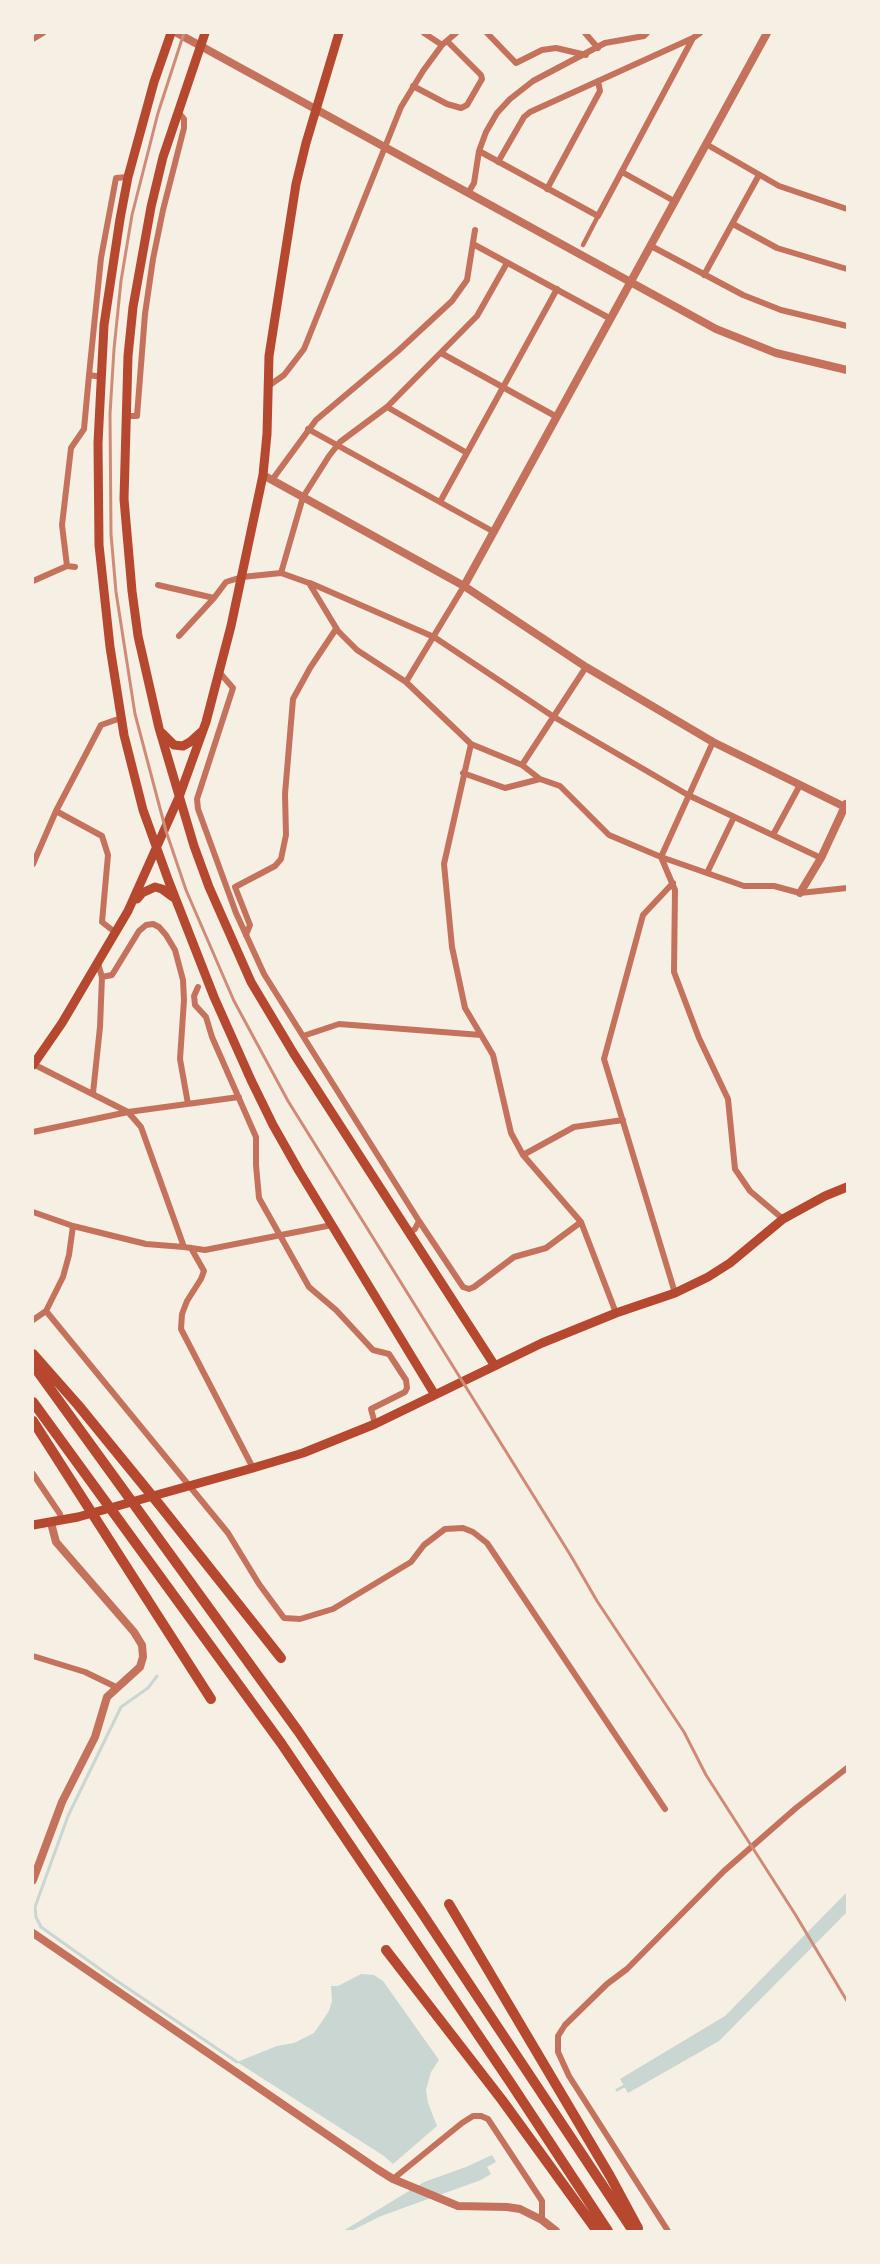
<!DOCTYPE html>
<html>
<head>
<meta charset="utf-8">
<style>
  body { margin:0 }
  #map { position:relative; width:880px; height:2264px; overflow:hidden; background:#f6efe4; font-family:Raleway,sans-serif }
  canvas { display:block }
  .frame { position:absolute; inset:0; border:34px solid #f6efe4; pointer-events:none }
</style>
</head>
<body>
<div id="map">
<canvas width="880" height="2264"></canvas>
<div class="frame"></div>
</div>
<script>
const ctx = document.querySelector('canvas').getContext('2d');
ctx.lineJoin = 'round';
function fillPath(path, color) { ctx.fillStyle = color; ctx.fill(path, 'evenodd'); }
const shape = rows => new Path2D(rows.map(r => 'M' + r).join(''));
function stroke(path, color, width, dash) { ctx.strokeStyle = color; ctx.lineWidth = width; ctx.lineCap = dash ? 'butt' : 'round'; ctx.setLineDash(dash || []); ctx.stroke(path); }
fillPath(shape([
  [847,1892,847,1912,719,2041,628,2093,620,2079,725,2016],
  [361,1974,374,1975,383,1981,439,2060,431,2072,426,2090,428,2103,437,2126,393,2164,384,2156,237,2062,277,2046,294,2043,314,2033,329,2011,332,2001,331,1986,338,1986],
  [492,2155,496,2162,487,2167,491,2174,481,2180,381,2216,351,2231,343,2231,424,2182,466,2167]
]), '#c9d6d2');
stroke(shape([
  [157,1676,148,1688,121,1707,68,1816,35,1907,36,1917,41,1927,114,1979,237,2062],
  [617,2090,626,2085]
]), '#c9d6d2', 3);
stroke(shape([
  [583,245,598,216]
]), '#c5725c', 4.5);
stroke(shape([
  [424,33,442,45],
  [487,33,516,63,542,50,556,48,586,55],
  [585,33,598,48],
  [33,39,43,33],
  [413,86,447,104,461,108,467,105,482,79,481,75,447,41],
  [706,144,779,186,847,209],
  [479,151,598,216,693,38],
  [498,162,524,117,530,112,693,38,700,33],
  [622,172,674,201],
  [547,189,600,91,598,81],
  [468,193,474,183,479,151,486,132,497,113,510,99,533,81,605,43,644,36,647,33],
  [733,224,777,248,847,269],
  [473,244,611,319],
  [651,246,743,295,781,310,847,326],
  [704,275,759,175],
  [441,353,557,417],
  [89,375,101,258,116,178,128,177],
  [267,387,284,375,304,349,401,107,423,71,442,45,456,33],
  [387,407,467,453],
  [126,416,137,416,145,314,153,259,163,210,184,128,184,119,178,112],
  [308,429,494,532],
  [272,480,316,420,398,351,452,301,467,280,475,230],
  [440,502,557,289],
  [67,566,62,525,71,448,84,429,89,375,102,377],
  [281,573,303,497,329,456,340,442,387,407,477,316,507,263],
  [33,581,67,566,75,567],
  [310,583,434,637,554,717,688,795,821,858],
  [158,585,214,598],
  [179,636,214,598,226,582,242,577,281,573,309,583,338,631,357,650,406,682,471,744,444,864,452,947,465,1008,493,1055,511,1133,523,1155,581,1222,616,1313],
  [220,673,233,688,197,799,198,809,236,913,264,974,419,1221,415,1229,409,1233],
  [406,682,464,586],
  [713,742,661,857,675,890,674,972,699,1038,728,1099,735,1169,750,1191,783,1219],
  [471,744,522,765,540,779],
  [522,765,586,667],
  [463,773,505,788,540,779,560,786,609,835,661,857,744,886,774,886,800,893,847,888],
  [56,811,102,836,108,855,102,922,116,933],
  [773,835,800,785],
  [33,864,56,811,101,725,121,718],
  [707,873,734,817],
  [673,883,643,915,604,1059,675,1293],
  [246,935,250,925,235,887,275,866,281,859,286,835,285,794,293,699,310,668,336,629],
  [102,977,112,975,139,931,146,925,153,924,159,927,166,935,175,950,183,980,184,1000,180,1059,188,1104],
  [198,987,194,996,195,1005,206,1017,212,1037,256,1137,256,1165,259,1198,309,1287,336,1310,373,1350,389,1354,406,1380,407,1388,405,1392,371,1409,375,1424],
  [303,1036,339,1024,481,1035],
  [33,1064,128,1112,141,1127,184,1247,205,1250,332,1225],
  [93,1093,100,1027,102,977,98,964],
  [33,1132,128,1112,239,1097],
  [523,1155,574,1127,623,1120],
  [33,1212,73,1226,69,1255,63,1277,46,1311,228,1533,259,1584,284,1618,300,1619,333,1609,411,1562,424,1545,445,1529,463,1528,473,1532,487,1543,665,1809],
  [419,1221,463,1287,469,1289,474,1287,514,1257,546,1248,581,1222],
  [73,1226,146,1244,184,1247],
  [191,1248,204,1271,201,1279,187,1301,182,1314,181,1329,253,1468],
  [33,1320,46,1311],
  [33,1474,60,1514,62,1521],
  [33,1656,85,1672,116,1687],
  [393,2179,462,2123,473,2116,481,2116,488,2119,542,2201,542,2220],
  [668,2231,569,2076,558,2052,558,2036,565,2025,607,1984,627,1969,724,1871,796,1808,847,1768]
]), '#c5725c', 6);
stroke(shape([
  [177,33,716,329,776,353,847,370],
  [263,475,464,586,586,667,713,742,847,808],
  [464,586,767,33],
  [800,893,821,858,846,804],
  [33,1880,62,1802,95,1737,107,1697,140,1667,143,1657,142,1645,134,1632,56,1542,51,1523],
  [33,1933,377,2169,393,2179,458,2206,507,2207,520,2209,542,2220,556,2231]
]), '#c5725c', 8);
stroke(shape([
  [171,33,154,82,128,177,120,219,104,325,98,443,99,545,110,647,124,735,143,810,169,882,214,997,251,1080,273,1125,299,1171,435,1395],
  [205,33,163,157,151,207,133,307,128,356,124,499,132,591,138,636,159,728,194,846,209,887,251,982,294,1054,495,1366],
  [162,733,174,745,183,746,190,742,201,732],
  [137,899,142,893,155,887,162,889,173,897],
  [33,1065,62,1023,128,911,179,797,206,722,231,626,263,475,267,434,269,356,296,184,306,143,339,33],
  [33,1525,78,1517,253,1468,303,1453,375,1424,542,1343,616,1313,675,1293,708,1277,730,1263,783,1219,825,1196,847,1187]
]), '#b5482f', 9);
stroke(shape([
  [33,1354,78,1405,162,1508,281,1658],
  [33,1365,298,1731,420,1910,633,2231],
  [33,1402,281,1743,512,2085,608,2231],
  [33,1421,211,1699],
  [449,1904,610,2176,638,2228],
  [386,1950,502,2100,597,2231]
]), '#b5482f', 10);
stroke(shape([
  [184,33,158,113,132,215,121,281,114,349,110,414,111,534,116,592,135,714,166,831,186,890,234,1001,288,1101,571,1556,597,1601,684,1732,706,1775,795,1914,847,2001]
]), '#cf8b77', 3);
</script>
</body>
</html>
